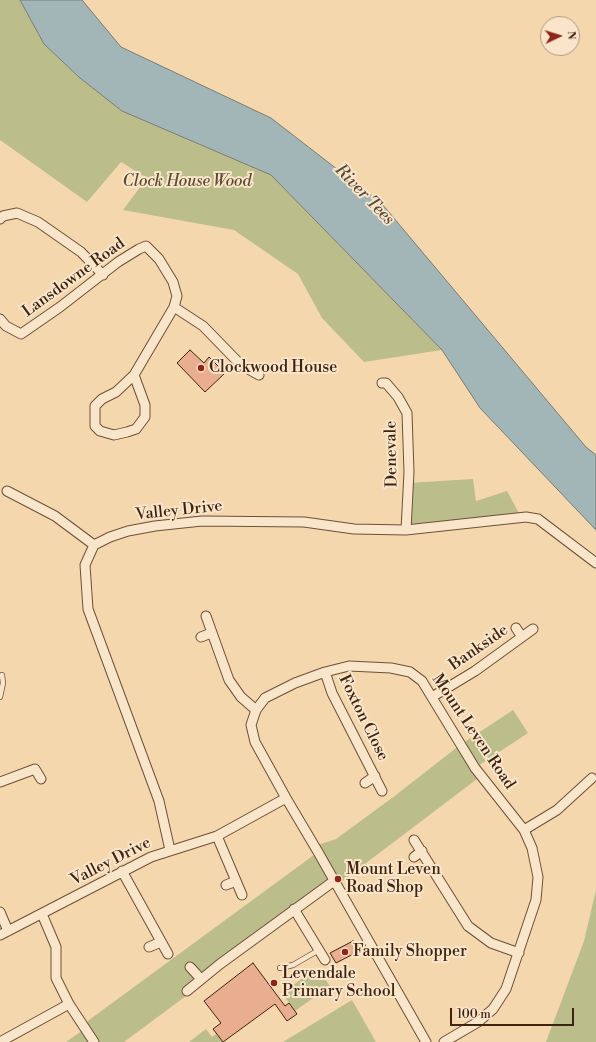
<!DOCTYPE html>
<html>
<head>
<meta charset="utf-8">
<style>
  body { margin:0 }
  #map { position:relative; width:596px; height:1042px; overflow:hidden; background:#f5d7ad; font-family:"Libre Bodoni",serif }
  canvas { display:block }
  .north { position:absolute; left:540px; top:16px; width:40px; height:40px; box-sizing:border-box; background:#f8e5ca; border:1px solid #ae9780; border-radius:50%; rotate:86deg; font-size:11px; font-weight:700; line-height:16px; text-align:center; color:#3f2311 }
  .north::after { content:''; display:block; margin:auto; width:14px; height:18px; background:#8f2418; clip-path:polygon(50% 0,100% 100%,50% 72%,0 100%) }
  .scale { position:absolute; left:450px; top:1008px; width:124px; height:18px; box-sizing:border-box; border:2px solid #3f2311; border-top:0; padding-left:5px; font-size:12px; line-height:14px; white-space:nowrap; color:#3f2311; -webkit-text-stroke:3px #f8e5ca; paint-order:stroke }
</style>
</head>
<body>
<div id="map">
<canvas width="596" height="1042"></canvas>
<div class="north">N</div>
<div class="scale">100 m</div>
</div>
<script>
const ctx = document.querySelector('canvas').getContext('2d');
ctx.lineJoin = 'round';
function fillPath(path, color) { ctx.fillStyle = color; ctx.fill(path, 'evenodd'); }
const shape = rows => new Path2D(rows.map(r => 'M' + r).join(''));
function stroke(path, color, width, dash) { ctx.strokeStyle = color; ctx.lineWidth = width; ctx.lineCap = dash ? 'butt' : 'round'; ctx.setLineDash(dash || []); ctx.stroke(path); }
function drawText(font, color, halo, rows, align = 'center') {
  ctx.font = font + ' "Libre Bodoni",serif'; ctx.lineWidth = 4; ctx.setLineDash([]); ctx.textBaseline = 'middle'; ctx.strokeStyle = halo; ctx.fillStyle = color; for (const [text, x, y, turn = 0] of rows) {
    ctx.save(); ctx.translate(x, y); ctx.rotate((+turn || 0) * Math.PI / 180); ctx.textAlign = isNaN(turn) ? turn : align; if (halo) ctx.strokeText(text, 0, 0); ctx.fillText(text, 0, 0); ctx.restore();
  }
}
fillPath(shape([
  [0,0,20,0,44,44,80,78,122,111,271,175,442,350,364,362,322,318,298,274,234,230,123,210,147,178,121,162,87,202,0,140],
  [473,479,476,501,507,491,521,517,406,530,409,483],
  [513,710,528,733,475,768,481,776,337,885,334,881,187,991,186,996,124,1042,66,1042,80,1032,89,1020,318,852,315,846,336,839,392,798,460,745],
  [596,890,596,1042,546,1042,584,941],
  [317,968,330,986,295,1011,282,993],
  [352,1000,376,1042,283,1042],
  [206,1029,212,1037,216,1034,223,1042,189,1042]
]), '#bbbe8b');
const water = shape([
  [20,0,82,0,121,47,271,118,382,204,586,447,596,455,596,530,480,408,442,350,271,175,122,111,80,78,44,44,20,0]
]);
fillPath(water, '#a2b6b7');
stroke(water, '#7a7b75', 1);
const building = shape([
  [190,350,204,363,209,357,225,373,205,392,177,363,190,350],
  [353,941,359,951,336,963,330,953,353,941],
  [253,963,285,1006,289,1003,297,1014,287,1021,275,1004,223,1042,213,1029,221,1023,204,1001,253,963]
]);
fillPath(building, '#e9ae8f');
stroke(building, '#3f2311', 1);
const lane = shape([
  [0,697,3,683,2,675],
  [280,968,293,965,319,950]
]);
const street = shape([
  [0,219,3,216,17,213,38,222,81,252,103,275],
  [174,307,203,326,241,365,259,375],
  [0,319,6,326,21,334,60,307,118,262,139,249,146,246,159,259,173,282,177,296,174,307,134,375,116,392,102,399,95,406,95,426,100,431,114,435,127,432,136,429,145,417,145,405,134,375],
  [382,383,386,383,398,397,407,413,409,472,406,530],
  [7,491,55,516,94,545],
  [206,616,229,680,241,697,256,710],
  [516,628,522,637],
  [201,637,211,633],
  [325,672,332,693,382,791],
  [432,697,475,671,533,629],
  [0,782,35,769,41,779],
  [365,783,375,776],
  [286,798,255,742,251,725,256,710,265,698,295,683,325,672,349,666,391,668,410,672,422,681,475,768,524,830,532,848,538,877,536,900,506,989,493,1009,478,1022,444,1042],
  [524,830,557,810,592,778],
  [217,836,242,895],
  [414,840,468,926,491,943,519,953],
  [170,850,159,801,88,609,85,565,94,545,110,537,128,531,155,526,202,521,304,522,354,529,406,530,526,517,538,519,596,563],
  [414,857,422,851],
  [122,871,168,954],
  [226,885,236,881],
  [294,909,325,960],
  [0,912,8,931],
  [42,914,56,947,56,978,69,1004,94,1042],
  [0,935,151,857,217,836,286,798,318,852,426,1042],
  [149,947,161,942],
  [190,967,201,979],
  [187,991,220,964,334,881],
  [0,1042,69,1004]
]);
stroke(lane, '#6c5038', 6);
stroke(street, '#6c5038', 11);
stroke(lane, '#f8e5ca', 4.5);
stroke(street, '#f8e5ca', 9);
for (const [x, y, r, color] of [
  [201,368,4,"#8f2418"],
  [338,879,4,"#8f2418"],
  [345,952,4,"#8f2418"],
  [274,983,4,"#8f2418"]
]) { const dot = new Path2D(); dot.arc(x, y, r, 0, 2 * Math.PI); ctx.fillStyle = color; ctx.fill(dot); stroke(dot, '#f8e5ca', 1.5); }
drawText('italic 16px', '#5e4a30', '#f8e5ca', [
  ["Clock House Wood",187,182]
]);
drawText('16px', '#3f2311', '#f8e5ca', [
  ["Lansdowne Road",74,278,-36],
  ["Denevale",392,454,-91],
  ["Valley Drive",179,511,-6],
  ["Bankside",479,648,-35],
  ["Foxton Close",363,718,64],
  ["Mount Leven Road",473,732,56],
  ["Valley Drive",111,862,-27]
]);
drawText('16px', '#3f2311', '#f8e5ca', [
  ["Clockwood House",209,368],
  ["Mount Leven",346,870],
  ["Road Shop",346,888],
  ["Family Shopper",353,952],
  ["Levendale",282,974],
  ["Primary School",282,992]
], 'left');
drawText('italic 17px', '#58483a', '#f8e5ca', [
  ["River Tees",364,195,46]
]);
</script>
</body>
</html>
